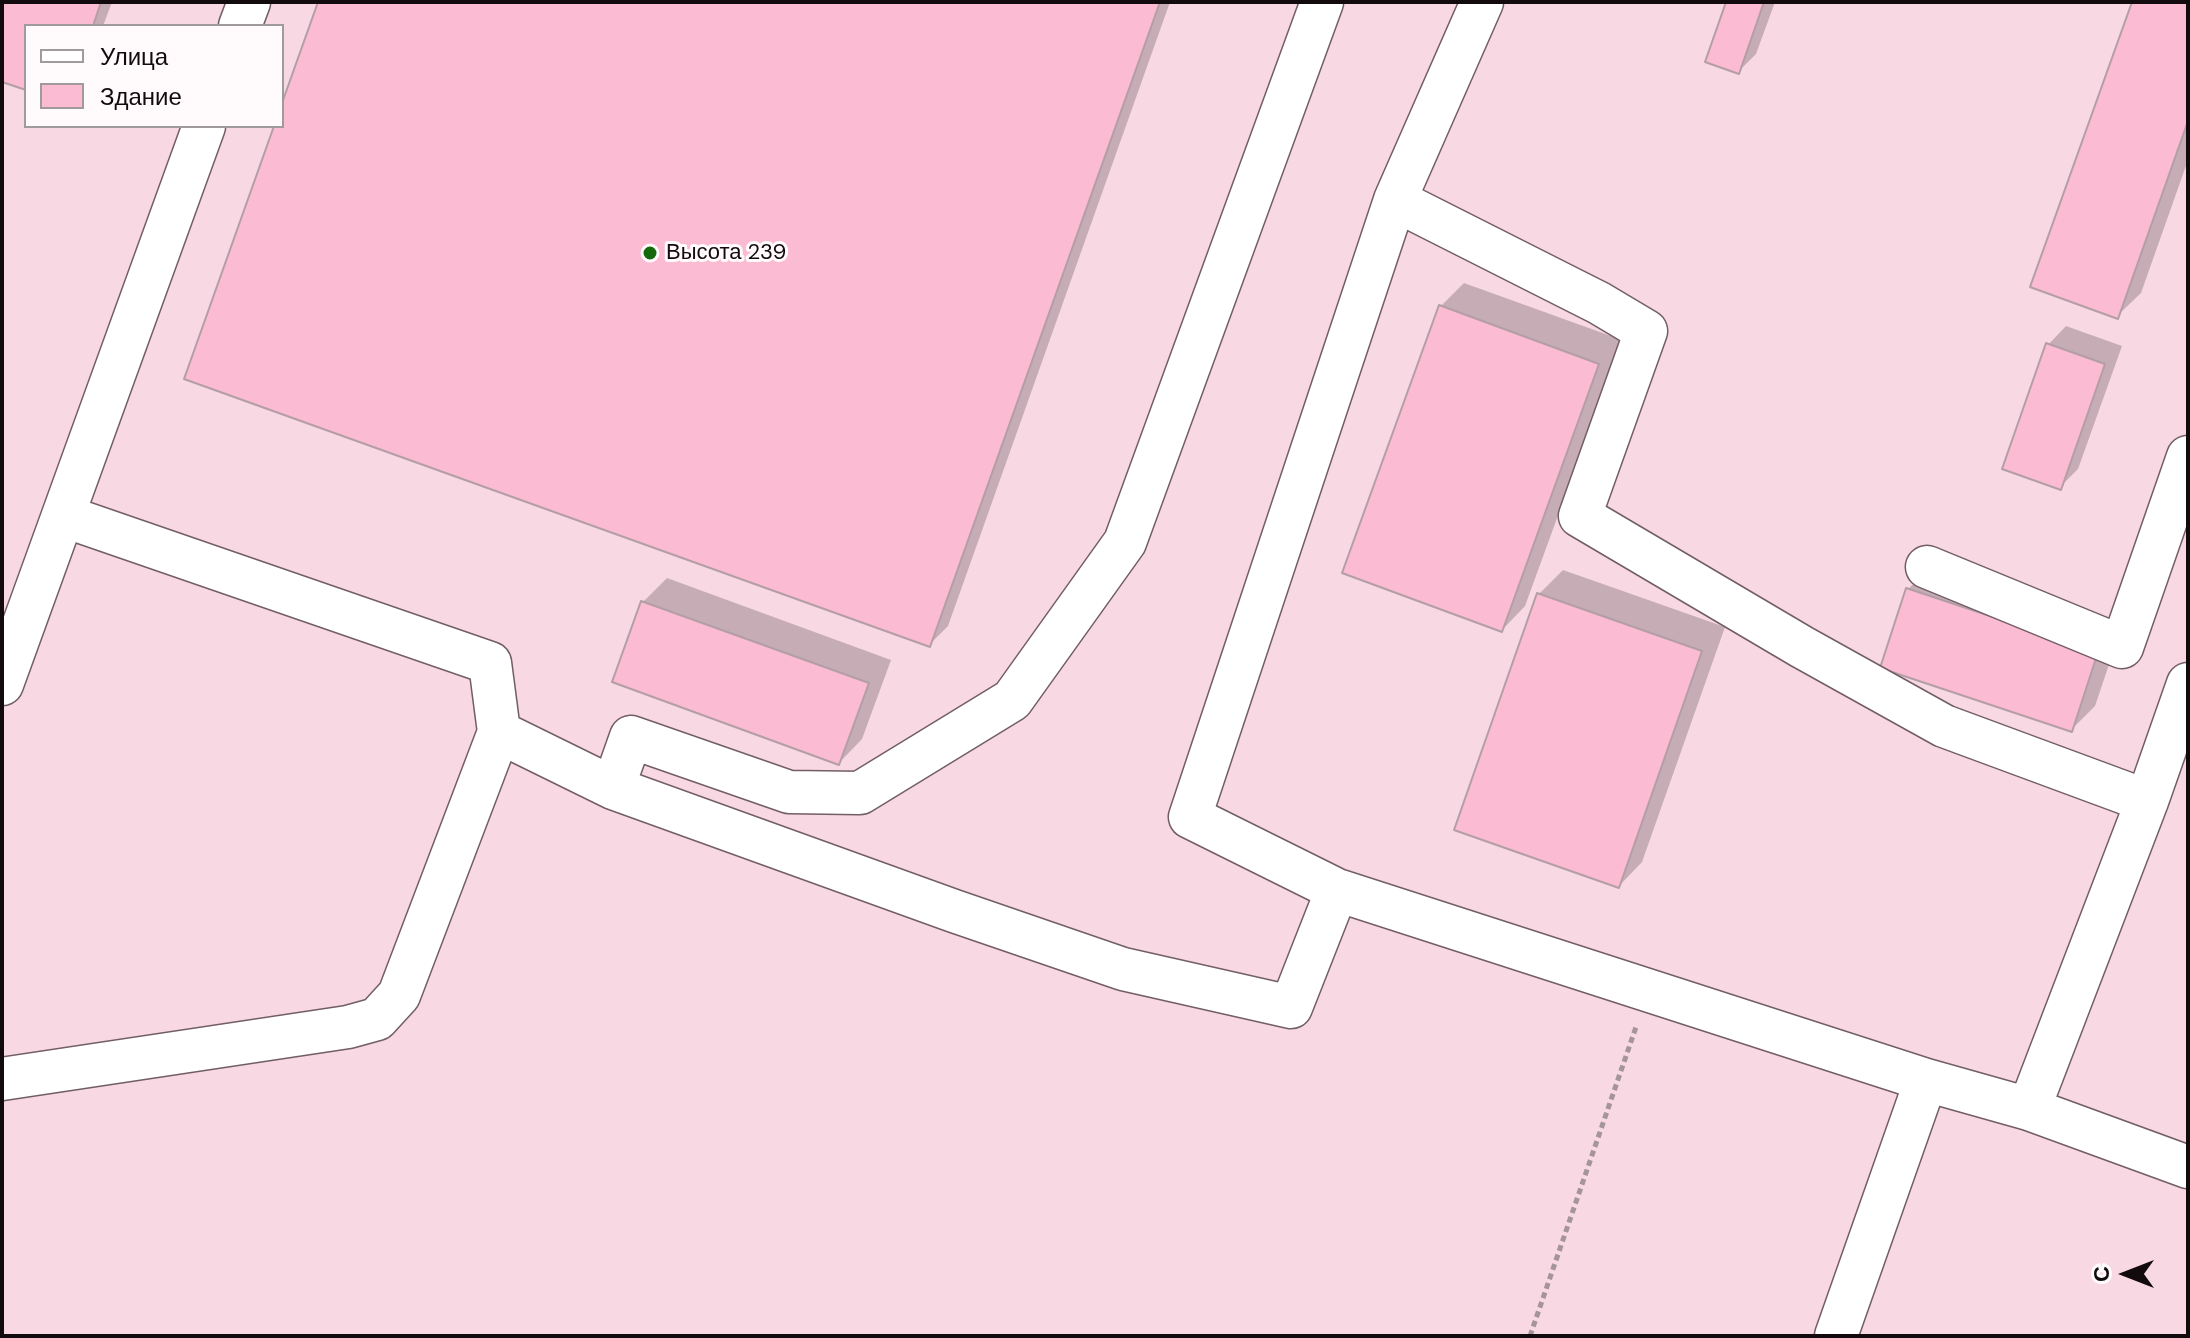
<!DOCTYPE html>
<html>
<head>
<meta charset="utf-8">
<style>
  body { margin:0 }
  #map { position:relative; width:2190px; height:1338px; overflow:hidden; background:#fee7ee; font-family:"DM Sans",sans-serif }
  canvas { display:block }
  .frame { position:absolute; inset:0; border:4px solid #120a0d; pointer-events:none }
  .legend { position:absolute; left:24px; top:24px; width:260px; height:104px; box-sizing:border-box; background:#fffafb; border:2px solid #a09a9c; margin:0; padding:10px 14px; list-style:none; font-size:24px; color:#120a0d }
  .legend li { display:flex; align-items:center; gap:16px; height:40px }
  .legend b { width:40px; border:2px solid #a09a9c }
  .north { position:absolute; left:2086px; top:1234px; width:80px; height:80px; -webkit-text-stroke:6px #fffafb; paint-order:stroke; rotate:270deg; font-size:22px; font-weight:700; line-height:32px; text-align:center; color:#120a0d }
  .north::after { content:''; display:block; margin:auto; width:28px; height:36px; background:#120a0d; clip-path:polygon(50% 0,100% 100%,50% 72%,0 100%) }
</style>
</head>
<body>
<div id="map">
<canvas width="2190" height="1338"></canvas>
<div class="frame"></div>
<ul class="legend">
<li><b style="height:10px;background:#fff"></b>Улица</li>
<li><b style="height:22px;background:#fbbbd2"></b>Здание</li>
</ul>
<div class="north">С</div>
</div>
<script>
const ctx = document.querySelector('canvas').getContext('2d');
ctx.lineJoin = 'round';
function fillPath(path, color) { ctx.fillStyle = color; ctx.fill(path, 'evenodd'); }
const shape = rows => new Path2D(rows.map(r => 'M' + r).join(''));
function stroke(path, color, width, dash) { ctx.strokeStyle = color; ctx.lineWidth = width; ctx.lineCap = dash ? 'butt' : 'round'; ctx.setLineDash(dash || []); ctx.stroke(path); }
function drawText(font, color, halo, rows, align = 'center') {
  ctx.font = font + ' "DM Sans",sans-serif'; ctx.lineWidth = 6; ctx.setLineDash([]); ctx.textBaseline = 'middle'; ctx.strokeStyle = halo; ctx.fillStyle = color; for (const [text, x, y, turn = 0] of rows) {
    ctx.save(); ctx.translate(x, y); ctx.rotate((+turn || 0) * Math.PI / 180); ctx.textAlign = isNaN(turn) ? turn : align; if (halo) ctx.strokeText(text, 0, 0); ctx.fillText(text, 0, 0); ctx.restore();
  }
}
fillPath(shape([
  [2,2,2188,2,2188,1336,2,1336],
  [26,26,282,26,282,126,26,126]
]), '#f8d8e2');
fillPath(shape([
  [2,2,112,2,103,26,26,26,26,88,2,80],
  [320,2,1170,2,948,626,930,644,276,126,282,126,282,109],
  [1728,2,1775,2,1756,54,1738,72],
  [2134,2,2188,2,2188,160,2141,293,2117,316],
  [1464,283,1622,340,1525,606,1502,630,1441,306],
  [2066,326,2122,346,2078,469,2060,487,2048,345],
  [1932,566,2121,629,2095,706,2071,730,1908,589],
  [1563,570,1725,627,1642,862,1619,886,1457,829,1539,594],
  [667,578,891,660,862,739,839,763,643,602]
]), '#0003');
const building = shape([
  [2,2,101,2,93,26,26,26,26,90,2,82,2,2],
  [318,2,1160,2,930,647,184,379,274,126,282,126,282,103,318,2],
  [1726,2,1764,2,1739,74,1705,62,1726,2],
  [2132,2,2188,2,2188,121,2118,319,2030,287,2132,2],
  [1439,305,1599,364,1502,632,1342,573,1439,305],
  [2046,343,2105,364,2061,490,2002,469,2046,343],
  [1906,588,2098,652,2072,732,1880,668,1906,588],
  [1537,593,1702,651,1619,888,1454,830,1537,593],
  [641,601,869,683,839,765,612,682,641,601]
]);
fillPath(building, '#fbbbd2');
stroke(building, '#b49ea6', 2);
const minor = shape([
  [1482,2,1395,200,1190,817,1337,890,1926,1080,1836,1336],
  [240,26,249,2],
  [1395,200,1599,303,1646,331,1580,516,1802,647,1944,726,2147,801],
  [64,516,490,663,499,732],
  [1927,567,2122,647,2188,457],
  [2,684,204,126],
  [2188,684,2147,801,2029,1109,2188,1167],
  [613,788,631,737,789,792,860,793,1012,700,1125,542,1322,2],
  [2,1079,348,1027,377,1019,399,995,499,732,613,788,954,911,1123,969,1291,1007,1337,890],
  [1926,1080,2029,1109]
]);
stroke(minor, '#725e65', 45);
stroke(shape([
  [1530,1336,1636,1027]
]), '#a5949a', 5, [6, 4]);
stroke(minor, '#fff', 42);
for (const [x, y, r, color] of [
  [650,253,8,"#16680c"]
]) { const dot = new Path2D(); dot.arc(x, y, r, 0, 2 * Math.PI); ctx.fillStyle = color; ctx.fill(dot); stroke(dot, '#fffafb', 3); }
drawText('22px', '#120a0d', '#fffafb', [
  ["Высота 239",666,253]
], 'left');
</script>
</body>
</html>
